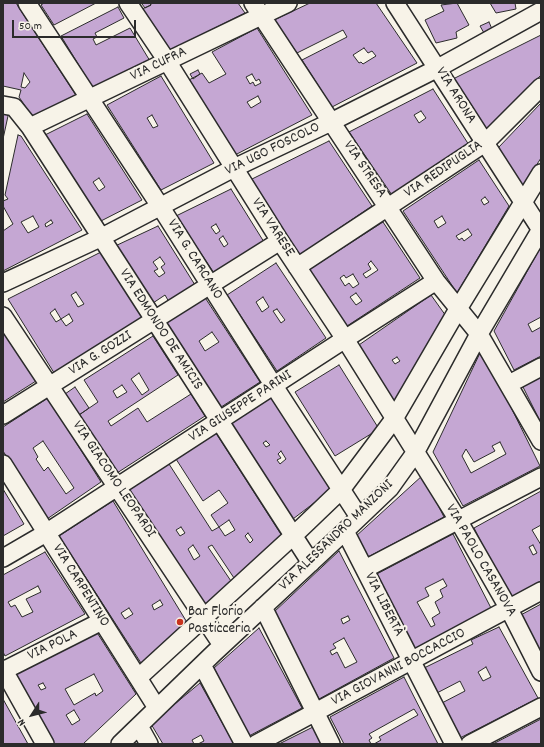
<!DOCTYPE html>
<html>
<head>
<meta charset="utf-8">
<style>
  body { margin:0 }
  #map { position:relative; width:544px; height:747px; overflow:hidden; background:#f7f3e8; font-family:Dekko,sans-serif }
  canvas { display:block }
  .frame { position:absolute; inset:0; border:4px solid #2b2b2b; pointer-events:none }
  .north { position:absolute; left:12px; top:695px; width:40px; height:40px; -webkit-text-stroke:3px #f7f3e8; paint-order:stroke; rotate:234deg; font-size:11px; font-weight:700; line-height:16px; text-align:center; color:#2b2b2b }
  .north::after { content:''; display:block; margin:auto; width:14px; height:18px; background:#2b2b2b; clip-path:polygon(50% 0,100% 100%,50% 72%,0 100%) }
  .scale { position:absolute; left:12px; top:20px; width:124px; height:18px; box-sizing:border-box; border:2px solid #2b2b2b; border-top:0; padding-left:5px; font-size:12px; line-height:14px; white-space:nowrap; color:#2b2b2b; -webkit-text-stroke:3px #f7f3e8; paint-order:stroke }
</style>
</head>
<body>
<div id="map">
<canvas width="544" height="747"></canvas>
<div class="frame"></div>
<div class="north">N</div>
<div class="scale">50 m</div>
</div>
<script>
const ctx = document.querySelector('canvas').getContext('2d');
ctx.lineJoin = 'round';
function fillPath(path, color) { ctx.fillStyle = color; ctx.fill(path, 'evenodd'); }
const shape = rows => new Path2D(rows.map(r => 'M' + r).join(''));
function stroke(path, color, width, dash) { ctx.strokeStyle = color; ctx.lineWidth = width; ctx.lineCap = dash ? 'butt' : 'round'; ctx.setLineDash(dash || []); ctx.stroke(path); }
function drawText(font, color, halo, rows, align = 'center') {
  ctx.font = font + ' Dekko,sans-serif'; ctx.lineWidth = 4; ctx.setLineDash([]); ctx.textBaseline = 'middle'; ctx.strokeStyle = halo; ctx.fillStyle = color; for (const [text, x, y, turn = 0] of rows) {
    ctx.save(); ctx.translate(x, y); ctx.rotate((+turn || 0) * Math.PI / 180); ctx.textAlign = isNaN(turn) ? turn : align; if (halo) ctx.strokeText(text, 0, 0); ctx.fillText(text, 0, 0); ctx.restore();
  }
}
const building = shape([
  [3,3,16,3,77,97,33,118,19,97,21,90,3,86,3,3],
  [24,73,30,82,25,88,21,87,24,73],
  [44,3,96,3,54,25,41,5,44,3],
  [143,3,150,3,151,5,145,8,142,4,143,3],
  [150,3,238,3,245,13,169,51,142,9,151,5,150,3],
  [310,3,376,3,417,63,332,107,302,60,347,37,343,30,297,53,274,20,310,3],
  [364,48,368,53,372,51,376,56,363,64,361,62,359,63,353,55,364,48],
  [457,3,469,25,456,32,457,38,436,43,425,20,444,11,441,5,457,3],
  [490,3,515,3,516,9,496,13,490,3],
  [118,7,124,18,95,33,97,37,93,39,96,45,130,28,150,61,94,90,61,36,118,7],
  [489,22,492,29,484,33,480,26,489,22],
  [257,28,312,115,235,155,189,80,202,73,209,83,226,74,212,52,257,28],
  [252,74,256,81,259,79,261,83,255,86,253,82,250,84,246,77,252,74],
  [258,96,261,102,251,108,247,102,258,96],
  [541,35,541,75,486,132,453,79,541,35],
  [198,70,200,74,193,79,190,74,198,70],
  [161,76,214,163,161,190,107,105,161,76],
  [152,115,158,126,153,128,147,118,152,115],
  [433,89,469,145,392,195,349,132,433,89],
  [421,111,426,118,419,123,414,115,421,111],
  [541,103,541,158,523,186,498,148,541,103],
  [3,110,8,116,3,139,3,110],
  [87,114,142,200,99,222,43,136,87,114],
  [99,178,105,187,99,191,93,182,99,178],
  [18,135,21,136,82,230,3,271,3,231,13,224,3,206,3,201,8,199,5,195,18,135],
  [33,216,39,227,28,233,21,222,33,216],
  [51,220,53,223,46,227,45,224,51,220],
  [329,141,372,206,298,256,250,180,329,141],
  [479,160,509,206,457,293,403,211,479,160],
  [485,197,489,202,484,205,481,200,485,197],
  [442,216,446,223,438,228,434,221,442,216],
  [468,229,472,235,464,241,462,238,459,240,456,236,468,229],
  [231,189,264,242,214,273,176,216,231,189],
  [216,224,220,231,216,234,211,227,216,224],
  [223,236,228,244,224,247,219,239,223,236],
  [383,222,420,278,344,328,307,271,383,222],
  [371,261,378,270,366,278,363,274,371,269,368,264,371,261],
  [353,274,359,284,353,288,349,283,345,286,340,278,344,275,346,278,353,274],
  [356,293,362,301,356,305,350,297,356,293],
  [158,226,195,285,169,302,165,295,153,303,113,247,158,226],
  [160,257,165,264,161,267,165,273,159,277,154,271,158,269,153,262,160,257],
  [541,249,541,317,528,324,532,332,541,327,541,356,514,370,494,331,539,250,541,249],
  [103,251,146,319,56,376,8,299,103,251],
  [76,292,84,304,78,307,71,295,76,292],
  [55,309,61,319,56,322,50,313,55,309],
  [69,314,73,321,66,326,61,319,69,314],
  [276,263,326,338,277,371,227,295,276,263],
  [263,297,269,307,262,312,256,302,263,297],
  [277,309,285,320,281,323,273,311,277,309],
  [431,295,446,316,392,406,356,347,431,295],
  [397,357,400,361,395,364,392,360,397,357],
  [204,296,260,382,218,409,163,323,204,296],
  [212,332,219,342,205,351,199,341,212,332],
  [3,331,36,381,3,402,3,331],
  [153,336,178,375,108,421,111,426,138,408,147,422,191,394,205,416,117,473,79,415,98,402,84,380,153,336],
  [139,373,149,390,142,395,131,379,139,373],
  [122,385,127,392,117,398,113,391,122,385],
  [480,353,492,369,540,466,463,506,433,452,480,353],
  [500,442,506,454,471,473,462,456,466,449,474,462,495,451,492,446,500,442],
  [339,365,379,429,335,456,295,392,339,365],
  [541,376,541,423,522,385,541,376],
  [75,387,89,408,79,415,65,394,75,387],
  [269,393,331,490,289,522,227,423,269,393],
  [266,441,270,445,266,447,263,443,266,441],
  [281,451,286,459,280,464,277,460,281,458,278,454,281,451],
  [48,398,101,482,47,519,3,451,3,427,48,398],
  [43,441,74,488,66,494,48,467,44,471,36,459,38,457,33,448,43,441],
  [216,433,284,539,236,581,212,545,208,547,233,584,204,609,127,490,169,464,212,531,219,527,211,515,228,503,219,490,203,501,176,459,216,433],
  [229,520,235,530,225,536,219,527,229,520],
  [181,527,185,533,180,536,176,530,181,527],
  [248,533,253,540,250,543,245,536,248,533],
  [193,545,200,556,194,560,188,549,193,545],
  [423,475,444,517,366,558,355,537,423,475],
  [3,489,24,524,3,536,3,489],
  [541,491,541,525,532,530,541,545,541,581,509,598,474,528,541,491],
  [533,545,537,553,533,555,529,547,533,545],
  [113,501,188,624,141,663,59,536,113,501],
  [160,600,163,605,154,610,152,605,160,600],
  [129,608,133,614,125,619,121,613,129,608],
  [453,534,491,608,412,650,373,576,453,534],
  [443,579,447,586,440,590,443,597,435,602,440,613,432,618,435,625,431,627,417,602,429,596,425,588,443,579],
  [339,551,394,658,319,699,274,612,339,551],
  [348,616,350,620,343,624,341,619,348,616],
  [344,638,357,662,345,668,337,652,332,655,330,651,336,648,333,644,344,638],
  [45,552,85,614,5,656,3,652,3,575,45,552],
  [38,586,41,592,26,599,33,612,22,617,15,605,11,607,8,602,38,586],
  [541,604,541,659,519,616,541,604],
  [499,627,538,698,458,739,440,704,465,691,460,681,435,694,422,669,473,644,471,640,499,627],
  [486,667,491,677,483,681,478,672,486,667],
  [259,628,302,708,249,736,214,668,259,628],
  [96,631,136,694,83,744,53,744,14,674,96,631],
  [94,674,103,691,96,696,95,693,74,705,65,689,94,674],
  [43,683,46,688,41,690,38,685,43,683],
  [74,710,80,720,72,725,66,715,74,710],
  [404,677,438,744,374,744,381,740,379,737,418,715,414,709,369,734,372,738,369,740,371,744,344,744,330,717,404,677],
  [200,683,234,744,198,744,204,741,201,735,192,740,194,744,163,744,151,724,200,683],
  [3,699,28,744,3,744,3,699],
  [541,719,541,744,493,744,541,719],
  [313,727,321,744,279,744,313,727]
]);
fillPath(building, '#c5a7d3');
stroke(building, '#2b2b2b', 1);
const minor = shape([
  [27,3,160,206,274,386,359,517],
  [128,3,167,61,280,241,345,339,458,520,509,609,541,672],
  [253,3,436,281,479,334,541,441],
  [395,3,541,230],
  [3,105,14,107,30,127,311,563],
  [30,127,288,3],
  [297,267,485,143,541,87],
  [3,283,100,238,234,168,331,122,438,68,541,11],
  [3,316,222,645],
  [509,384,541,367],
  [3,415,280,241],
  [3,464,157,708],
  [345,531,454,744],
  [3,558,46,533,345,339,436,281],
  [365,569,541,477],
  [263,607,331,744],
  [202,665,244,744],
  [3,669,45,744],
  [3,671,102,621],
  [138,678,293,536,341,490,394,419,458,309,541,173],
  [139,726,149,744],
  [120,744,214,653,345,531,390,488,415,453,479,334,541,229],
  [256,744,541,591],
  [470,744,541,707]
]);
stroke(minor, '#2b2b2b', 20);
stroke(minor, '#f7f3e8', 17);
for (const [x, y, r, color] of [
  [180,622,4,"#c8321e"]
]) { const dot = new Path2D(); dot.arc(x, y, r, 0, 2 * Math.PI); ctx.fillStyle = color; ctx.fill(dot); stroke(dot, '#f7f3e8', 1.5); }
drawText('15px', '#2b2b2b', '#f7f3e8', [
  ["VIA CUFRA",159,65,-26],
  ["VIA ARONA",455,96,58],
  ["VIA UGO FOSCOLO",273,150,-26],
  ["VIA STRESA",364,170,56],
  ["VIA REDIPUGLIA",444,170,-34],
  ["VIA VARESE",272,228,57],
  ["VIA G. CARCANO",194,260,58],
  ["VIA EDMONDO DE AMICIS",160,330,57],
  ["VIA G. GOZZI",101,354,-32],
  ["VIA GIUSEPPE PARINI",241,407,-33],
  ["VIA GIACOMO LEOPARDI",113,480,56],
  ["VIA ALESSANDRO MANZONI",337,536,-44],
  ["VIA PAOLO CASANOVA",480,561,60],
  ["VIA CARPENTINO",80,586,58],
  ["VIA LIBERTÀ",383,605,63],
  ["VIA POLA",53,646,-26],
  ["VIA GIOVANNI BOCCACCIO",399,668,-28]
]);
drawText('15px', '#2b2b2b', '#f7f3e8', [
  ["Bar Florio",188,613],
  ["Pasticceria",188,630]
], 'left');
</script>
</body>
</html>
